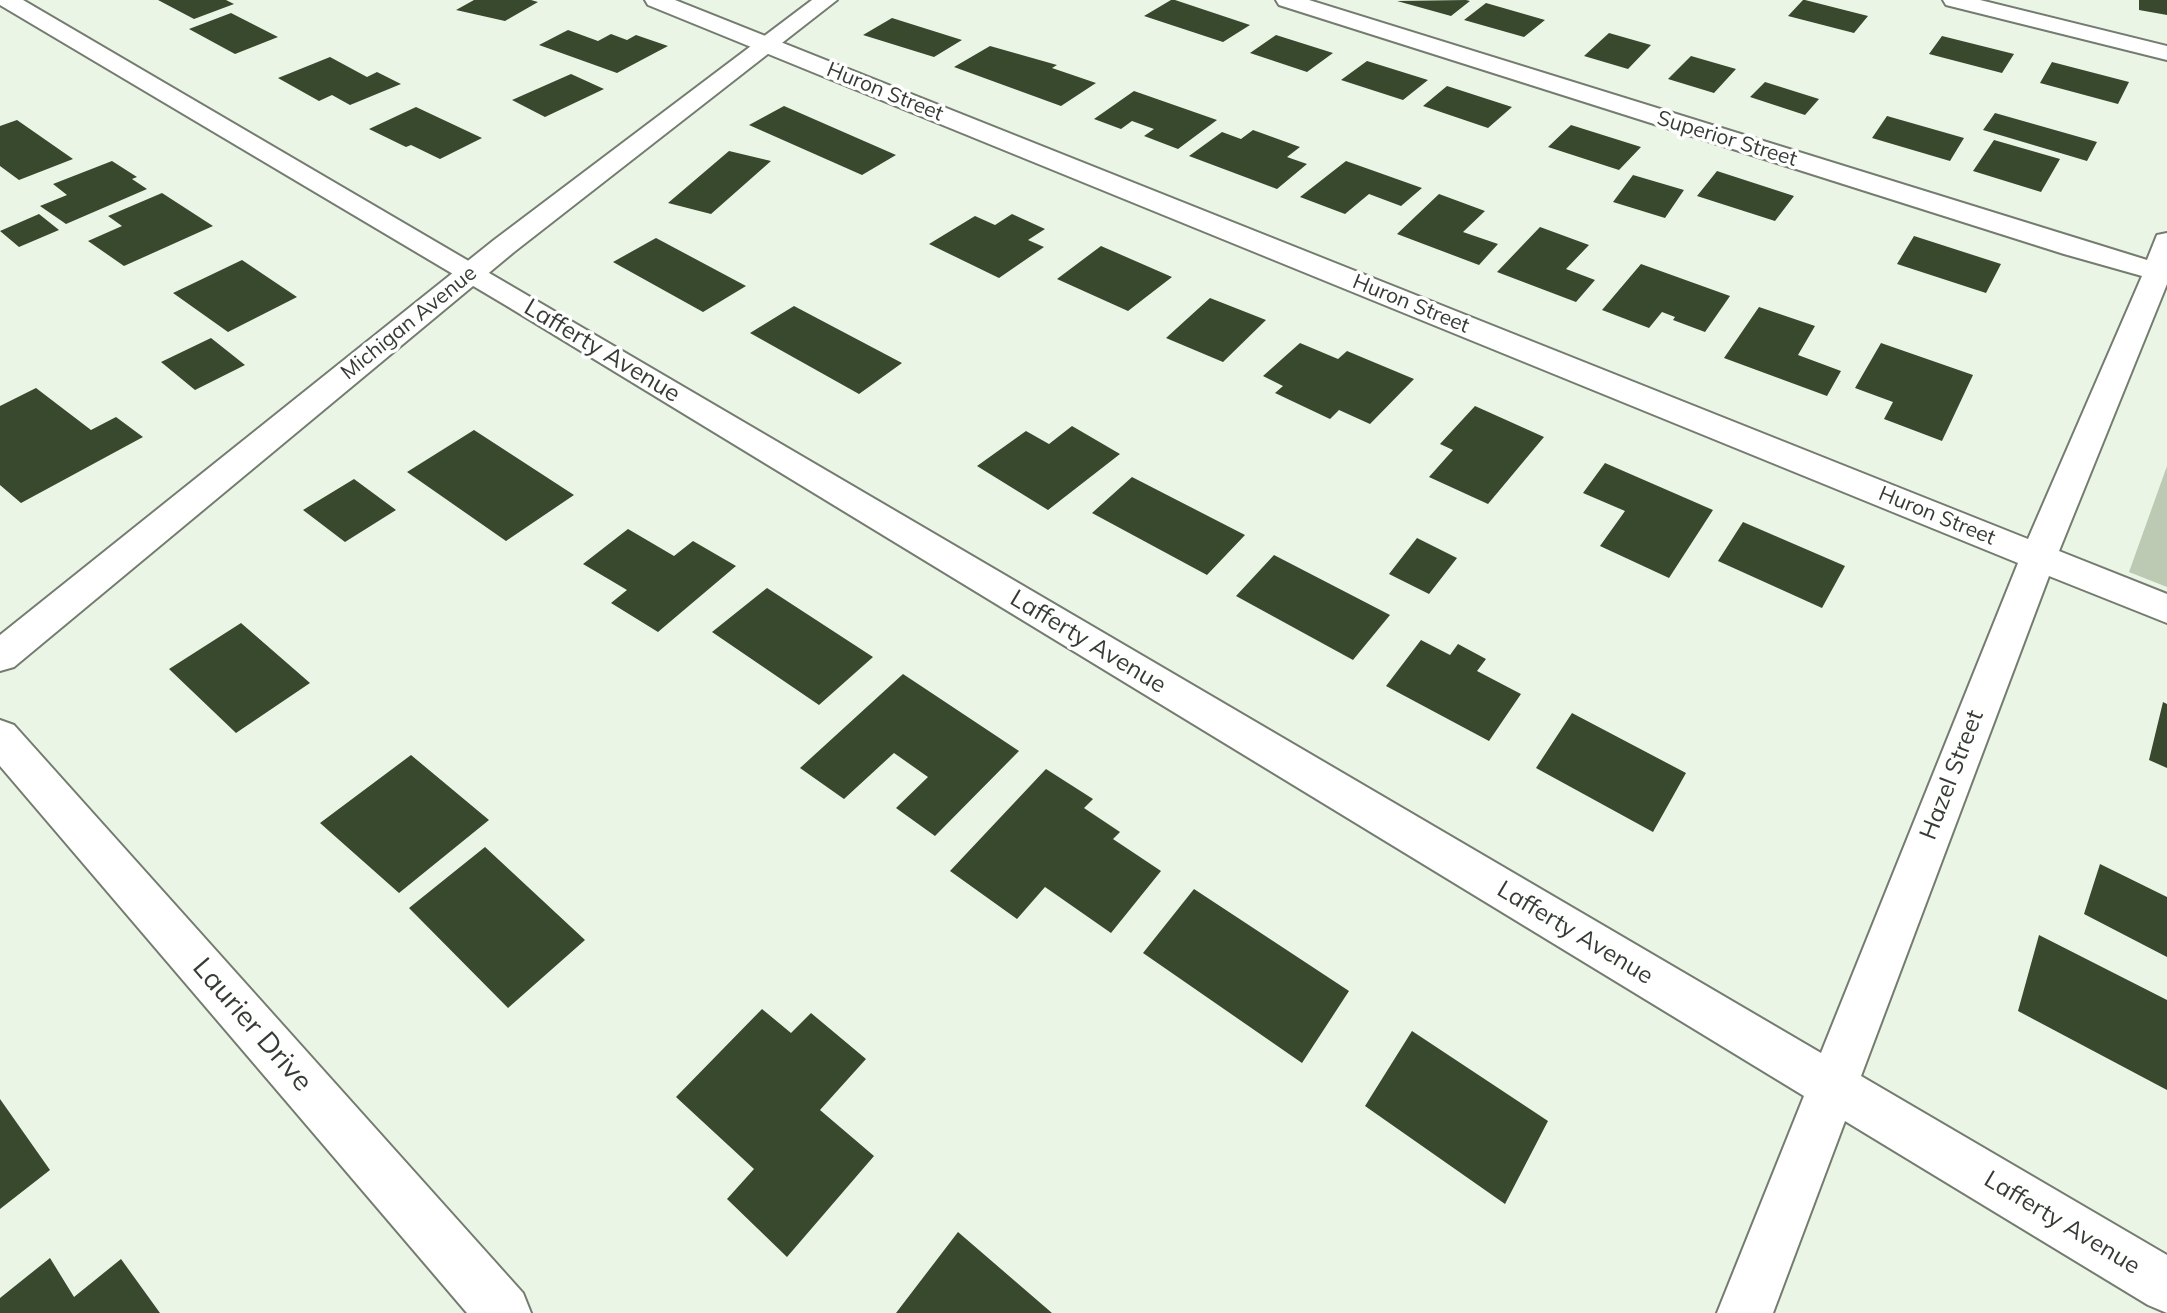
<!DOCTYPE html>
<html>
<head>
<meta charset="utf-8">
<style>
  body { margin:0 }
  canvas { display:block; background:#ebf5e6 }
</style>
</head>
<body>
<canvas width="2167" height="1313"></canvas>
<script>
const ctx = document.querySelector('canvas').getContext('2d');
ctx.lineJoin = 'round';
function fillPath(path, color) { ctx.fillStyle = color; ctx.fill(path, 'evenodd'); }
const shape = rows => new Path2D(rows.map(r => 'M' + r).join(''));
function stroke(path, color, width, dash) { ctx.strokeStyle = color; ctx.lineWidth = width; ctx.lineCap = dash ? 'butt' : 'round'; ctx.setLineDash(dash || []); ctx.stroke(path); }
function drawText(font, color, halo, rows, align = 'center') {
  ctx.font = font + ' Mulish,sans-serif'; ctx.lineWidth = 7; ctx.setLineDash([]); ctx.textBaseline = 'middle'; ctx.strokeStyle = halo; ctx.fillStyle = color; for (const [text, x, y, turn = 0] of rows) {
    ctx.save(); ctx.translate(x, y); ctx.rotate((+turn || 0) * Math.PI / 180); ctx.textAlign = isNaN(turn) ? turn : align; if (halo) ctx.strokeText(text, 0, 0); ctx.fillText(text, 0, 0); ctx.restore();
  }
}
fillPath(shape([
  [2167,466,2167,587,2129,572]
]), '#bccab3');
fillPath(shape([
  [158,0,226,0,234,4,194,19],
  [474,0,531,0,538,2,505,21,456,10],
  [1171,0,1175,0,1250,25,1223,42,1144,16],
  [1466,0,1470,1,1451,16,1397,1],
  [1803,0,1805,0,1868,16,1854,33,1788,16],
  [2139,0,2167,0,2167,15,2139,10],
  [1486,3,1545,20,1524,37,1464,20],
  [231,13,278,37,235,54,189,29],
  [892,18,962,40,934,57,863,35],
  [568,30,598,41,611,34,627,40,636,35,668,46,617,73,539,45],
  [1609,33,1651,45,1628,69,1584,56],
  [1276,35,1333,53,1307,72,1250,53],
  [1942,36,2014,54,2002,73,1929,54],
  [990,46,1057,65,1052,68,1096,83,1061,106,954,67],
  [1691,56,1736,69,1714,93,1668,79],
  [330,57,367,77,377,72,401,84,350,105,332,95,319,101,278,78],
  [1367,61,1428,80,1403,100,1341,80],
  [2052,62,2129,82,2118,104,2040,83],
  [571,74,604,89,545,117,512,100],
  [1765,82,1819,99,1805,115,1750,97],
  [1447,86,1512,107,1488,128,1423,106],
  [1134,91,1217,120,1178,149,1144,136,1154,129,1132,121,1121,129,1094,119],
  [784,106,896,155,862,175,749,125],
  [416,107,482,138,440,159,411,145,406,147,369,129],
  [1995,113,2097,142,2087,161,1983,130],
  [1887,116,1964,138,1950,161,1872,138],
  [17,120,73,159,19,180,0,166,0,126],
  [1571,125,1641,147,1619,170,1548,147],
  [1253,130,1300,147,1287,157,1307,164,1277,189,1189,156,1222,132,1241,139],
  [1994,140,2060,159,2041,192,1973,171],
  [729,151,771,161,711,214,668,203],
  [112,161,137,177,132,179,147,189,66,224,40,206,67,195,53,184],
  [1346,161,1422,188,1401,206,1369,194,1345,214,1300,197],
  [1717,171,1794,196,1775,221,1697,196],
  [1633,175,1684,190,1665,218,1613,202],
  [162,193,213,226,124,266,88,241,122,226,108,216],
  [1439,194,1485,211,1463,232,1498,244,1479,265,1397,234],
  [39,214,59,230,19,247,0,231],
  [1012,214,1045,229,1028,240,1044,247,999,278,929,244,975,216,995,225],
  [1540,227,1589,245,1566,269,1595,280,1576,302,1497,272],
  [1914,236,2001,264,1986,293,1897,264],
  [656,238,746,286,703,312,613,262],
  [1101,246,1172,277,1128,311,1057,279],
  [242,260,297,297,228,332,173,293],
  [1641,264,1730,296,1705,332,1673,320,1675,317,1662,312,1649,328,1602,310],
  [1210,298,1266,320,1223,362,1166,338],
  [794,306,902,363,859,394,750,333],
  [1759,307,1815,326,1798,355,1841,371,1827,396,1724,358],
  [211,338,245,365,195,390,161,362],
  [1300,343,1338,359,1347,351,1414,379,1370,424,1339,410,1330,419,1275,393,1283,386,1263,376],
  [1881,343,1973,375,1942,441,1884,419,1893,402,1855,388],
  [36,388,91,430,116,417,143,437,21,503,0,485,0,406],
  [1475,406,1544,437,1488,504,1429,477,1453,450,1440,444],
  [1072,426,1120,454,1048,510,977,466,1026,431,1049,444],
  [474,430,574,495,506,541,407,472],
  [1605,463,1713,510,1669,578,1600,546,1625,511,1583,493],
  [1132,477,1245,535,1207,575,1092,513],
  [354,479,396,510,345,542,303,510],
  [1743,522,1845,566,1822,608,1718,561],
  [628,529,674,556,693,541,736,566,658,632,611,603,627,590,583,564],
  [1417,538,1457,558,1429,594,1389,574],
  [1274,555,1390,615,1353,660,1236,596],
  [767,588,873,657,819,705,712,632],
  [241,623,310,683,236,733,169,669],
  [1421,640,1450,655,1458,644,1486,659,1477,671,1521,694,1489,741,1386,686],
  [903,674,1019,751,935,836,896,808,928,777,894,753,844,799,800,768],
  [2163,702,2167,704,2167,768,2149,760],
  [1572,713,1686,773,1653,832,1536,768],
  [411,755,489,820,399,893,320,823],
  [1046,769,1093,799,1084,808,1120,832,1113,839,1161,871,1111,933,1045,887,1017,919,950,871],
  [485,847,585,940,508,1008,409,908],
  [2100,864,2167,897,2167,957,2084,914],
  [1194,889,1349,991,1302,1063,1143,953],
  [2039,935,2167,1000,2167,1090,2018,1011],
  [762,1009,791,1033,811,1013,866,1059,820,1110,874,1156,787,1257,727,1199,754,1169,676,1097],
  [1412,1031,1548,1121,1505,1204,1365,1106],
  [0,1099,50,1170,0,1209],
  [958,1232,1052,1313,896,1313],
  [50,1258,74,1297,121,1259,160,1313,0,1313,0,1298]
]), '#38492d');
const street = shape([
  [0,0,23,0,1821,1053,2018,563,648,5,645,0,675,0,2028,539,2142,276,2064,254,1279,5,1276,0,1309,0,2147,260,2157,235,2167,233,2167,284,2059,551,2167,594,2167,623,2049,576,1861,1076,2167,1255,2167,1313,2148,1305,1845,1121,1773,1313,1717,1313,1804,1096,507,306,0,5,0,0],
  [1943,0,1980,0,2167,46,2167,60,1946,5,1943,0]
]);
const secondary = shape([
  [812,0,837,0,514,252,14,667,0,671,0,635,494,240,812,0],
  [0,720,14,725,523,1293,531,1313,467,1313,0,766,0,720]
]);
stroke(street, '#747c6f', 4);
stroke(secondary, '#747c6f', 4);
fillPath(street, '#fff');
fillPath(secondary, '#fff');
drawText('21px', '#373b35', '#fff', [
  ["Huron Street",885,92,22],
  ["Superior Street",1727,139,17],
  ["Huron Street",1411,304,22],
  ["Michigan Avenue",409,323,-39],
  ["Huron Street",1937,516,22]
]);
drawText('24px', '#373b35', '#fff', [
  ["Lafferty Avenue",602,351,31],
  ["Lafferty Avenue",1088,642,31],
  ["Hazel Street",1952,775,-69],
  ["Lafferty Avenue",1575,933,31],
  ["Lafferty Avenue",2062,1223,31]
]);
drawText('28px', '#373b35', '#fff', [
  ["Laurier Drive",252,1025,49]
]);
</script>
</body>
</html>
